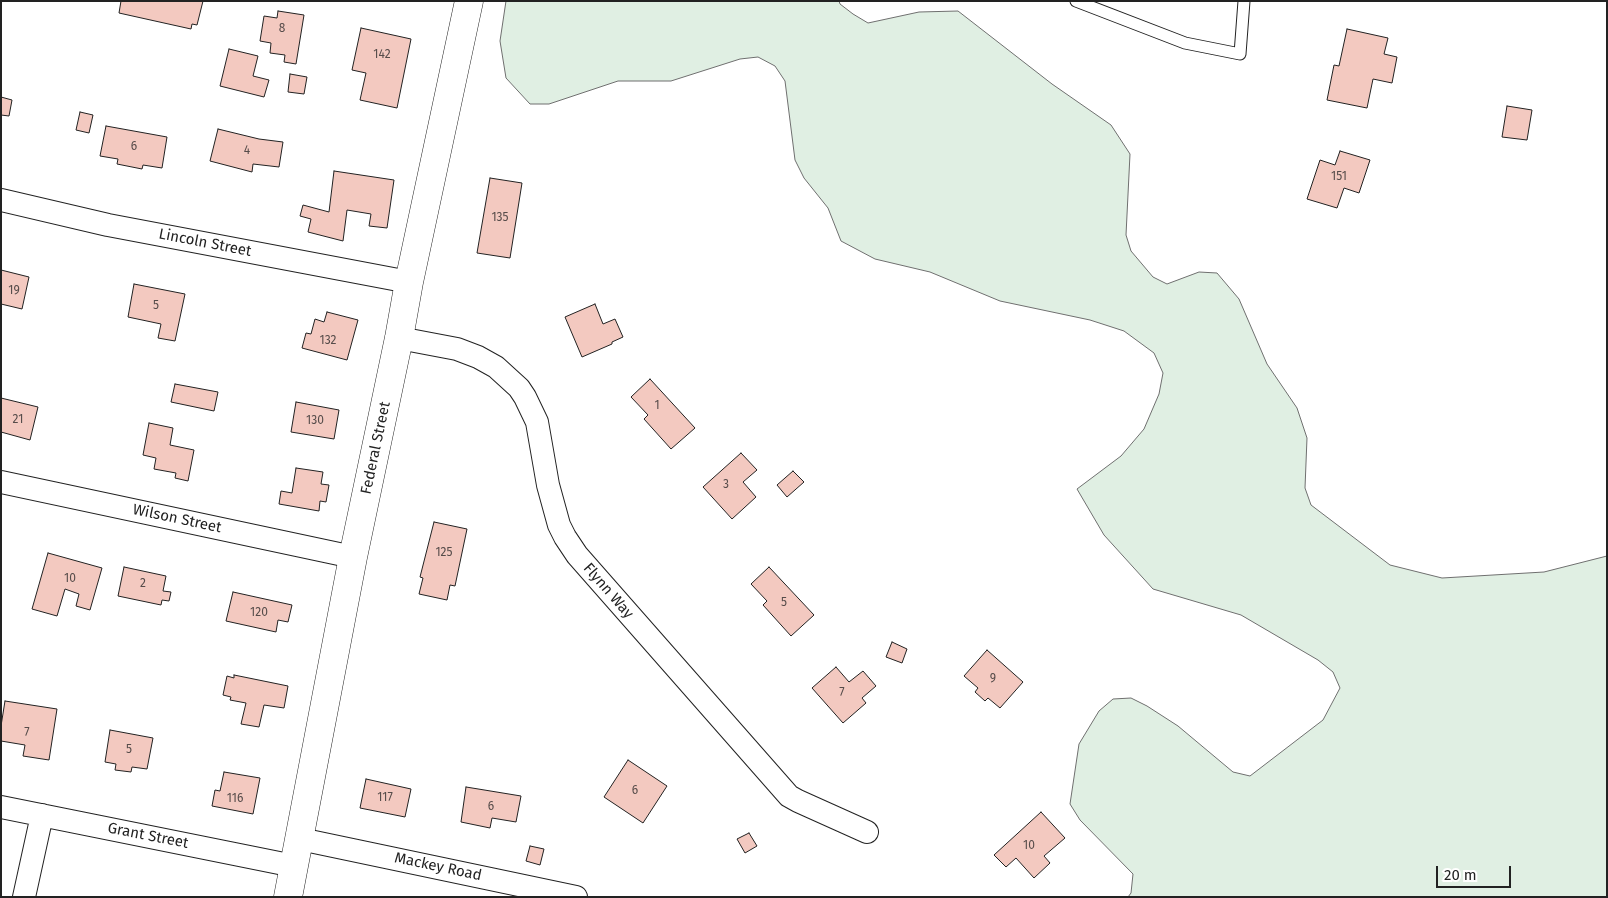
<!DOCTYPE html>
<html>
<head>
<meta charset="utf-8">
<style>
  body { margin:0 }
  #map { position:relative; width:1608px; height:898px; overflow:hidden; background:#fff; font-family:"Fira Sans",sans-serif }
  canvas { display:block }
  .frame { position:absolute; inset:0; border:2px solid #222; pointer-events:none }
  .scale { position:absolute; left:1436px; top:866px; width:75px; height:22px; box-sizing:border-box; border:2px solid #222; border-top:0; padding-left:6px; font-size:15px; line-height:18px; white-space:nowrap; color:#222; -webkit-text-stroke:4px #fff; paint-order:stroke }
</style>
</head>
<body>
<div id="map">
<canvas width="1608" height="898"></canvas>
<div class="frame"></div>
<div class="scale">20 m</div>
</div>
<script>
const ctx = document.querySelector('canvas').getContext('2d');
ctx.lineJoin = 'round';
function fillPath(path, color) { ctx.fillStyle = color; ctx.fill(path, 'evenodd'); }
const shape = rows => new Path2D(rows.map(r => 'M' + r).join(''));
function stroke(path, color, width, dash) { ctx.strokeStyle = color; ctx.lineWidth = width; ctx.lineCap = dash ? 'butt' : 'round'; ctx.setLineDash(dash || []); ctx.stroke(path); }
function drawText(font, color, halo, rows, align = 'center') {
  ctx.font = font + ' "Fira Sans",sans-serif'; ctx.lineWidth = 4; ctx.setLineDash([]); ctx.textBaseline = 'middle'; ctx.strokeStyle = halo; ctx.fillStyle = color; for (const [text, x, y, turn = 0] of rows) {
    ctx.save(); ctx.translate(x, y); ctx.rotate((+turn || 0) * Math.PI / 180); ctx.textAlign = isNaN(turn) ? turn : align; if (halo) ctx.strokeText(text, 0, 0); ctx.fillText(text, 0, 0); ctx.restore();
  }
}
const green = shape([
  [506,1,839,1,840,4,853,14,868,23,919,12,958,11,1052,84,1111,125,1130,154,1126,235,1131,251,1153,277,1167,284,1199,272,1217,273,1239,299,1267,364,1297,408,1307,438,1305,488,1311,505,1390,565,1442,578,1544,572,1607,556,1607,897,1128,897,1131,893,1133,874,1080,820,1070,804,1079,744,1099,711,1113,699,1131,698,1147,706,1178,726,1233,772,1250,776,1323,720,1340,688,1333,672,1318,660,1241,615,1153,589,1104,535,1077,489,1121,456,1144,429,1159,394,1163,373,1154,353,1124,331,1090,320,1000,301,930,272,875,259,841,241,828,208,804,178,795,160,785,81,775,66,758,57,740,59,671,81,618,81,549,104,530,104,506,78,500,41,506,1]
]);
fillPath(green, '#e0efe3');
stroke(green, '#6f6f6f', 1);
const building = shape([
  [121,1,203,1,197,25,192,24,191,29,119,13,121,1],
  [278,11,304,15,296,64,284,62,285,55,270,53,271,43,260,41,264,16,277,18,278,11],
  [361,28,411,39,397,108,360,100,366,73,352,70,361,28],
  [1347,29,1388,38,1384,54,1397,57,1392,83,1373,79,1367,108,1327,100,1334,65,1339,66,1347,29],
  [229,49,258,56,253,76,269,80,264,97,220,86,229,49],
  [290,74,307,77,304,94,288,92,290,74],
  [1,97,12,100,9,116,1,115,1,97],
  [1507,106,1532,110,1527,140,1502,137,1507,106],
  [80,112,93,115,89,133,76,130,80,112],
  [106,126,167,137,162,168,143,165,142,169,117,164,118,159,100,156,106,126],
  [218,129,259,139,283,142,279,167,253,164,252,172,210,161,218,129],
  [1340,151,1370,160,1359,193,1344,188,1337,208,1307,199,1320,160,1335,165,1340,151],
  [334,171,394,180,387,228,369,226,371,214,347,210,343,241,308,232,311,219,300,216,303,205,329,212,334,171],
  [490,178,522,183,510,258,477,253,490,178],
  [1,270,29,277,22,309,1,304,1,270],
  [134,284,185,294,175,341,158,338,161,324,128,317,134,284],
  [595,304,603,324,615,319,623,337,612,342,612,344,582,357,565,317,595,304],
  [327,312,358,320,347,360,302,348,306,333,311,334,315,319,324,322,327,312],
  [650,379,695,428,671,449,644,419,648,415,631,397,650,379],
  [175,384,218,392,214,411,171,402,175,384],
  [1,398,38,407,30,440,1,432,1,398],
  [296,402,339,410,334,439,291,432,296,402],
  [149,423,173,428,170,445,194,450,188,481,175,478,176,473,154,469,156,458,143,455,149,423],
  [741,453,757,470,743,482,756,497,732,519,703,487,741,453],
  [296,468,323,472,321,484,329,485,326,502,320,501,319,511,279,504,281,491,292,493,296,468],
  [793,471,804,482,787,497,777,485,793,471],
  [434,522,467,529,455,586,450,585,447,600,419,594,423,578,420,577,434,522],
  [48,553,102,568,90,610,76,606,79,594,65,589,57,616,32,609,48,553],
  [124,567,166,576,163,591,171,592,169,601,162,600,161,605,118,596,124,567],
  [769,567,814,615,791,636,763,605,767,601,751,584,769,567],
  [233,592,292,605,288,622,278,620,276,632,226,621,233,592],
  [892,642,907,649,902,663,886,657,892,642],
  [987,650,1023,682,1000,708,988,698,985,701,975,692,978,688,964,676,987,650],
  [836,667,849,682,863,671,876,686,862,698,866,703,843,723,812,688,836,667],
  [234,675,288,686,284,708,264,705,259,727,241,724,246,703,230,700,231,697,223,695,227,676,234,678,234,675],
  [5,701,57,709,49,760,23,756,25,745,1,741,1,726,5,701],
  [110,730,153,738,147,769,132,767,131,772,115,770,116,764,105,762,110,730],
  [628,760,667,786,643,823,604,797,628,760],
  [224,772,260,778,253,814,212,806,215,790,220,791,224,772],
  [366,779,411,789,405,817,360,808,366,779],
  [466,787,521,796,516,822,492,818,490,828,461,822,466,787],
  [1041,812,1065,838,1044,856,1050,863,1034,878,1016,858,1006,867,994,855,1041,812],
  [749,833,757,846,745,853,737,839,749,833],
  [530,846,544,849,540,865,526,861,530,846]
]);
fillPath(building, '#f3c9c0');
stroke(building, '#222', 1);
const lane = shape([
  [1076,1,1185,43,1240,54,1244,1]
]);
const street = shape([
  [1,200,108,225,409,282],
  [399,338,457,349,478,357,496,367,519,388,525,397,537,422,548,485,559,525,565,537,577,555,789,796,798,801,867,832],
  [1,482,353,557],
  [1,807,294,866],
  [300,839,576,897],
  [24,897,42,815]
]);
const secondary = shape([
  [288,897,353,557,399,338,409,282,469,1]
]);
stroke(lane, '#222', 13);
stroke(street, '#222', 24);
stroke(secondary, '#222', 29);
stroke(lane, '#fff', 11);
stroke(street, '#fff', 22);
stroke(secondary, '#fff', 28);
drawText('12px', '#564c4a', null, [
  ["8",282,29],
  ["142",382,55],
  ["6",134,147],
  ["4",247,151],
  ["151",1339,177],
  ["135",500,218],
  ["19",14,291],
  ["5",156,306],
  ["132",328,341],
  ["1",657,406],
  ["21",18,420],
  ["130",315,421],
  ["3",726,485],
  ["125",444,553],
  ["10",70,579],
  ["2",143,584],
  ["5",784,603],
  ["120",259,613],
  ["9",993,679],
  ["7",842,693],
  ["7",27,733],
  ["5",129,750],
  ["6",635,791],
  ["117",385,798],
  ["116",235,799],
  ["6",491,807],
  ["10",1029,846]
]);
drawText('15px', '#222', '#fff', [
  ["Lincoln Street",205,243,11],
  ["Federal Street",376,448,-78],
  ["Wilson Street",177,519,12],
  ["Flynn Way",608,591,49],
  ["Grant Street",148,836,11],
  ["Mackey Road",438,867,12]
]);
</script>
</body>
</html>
